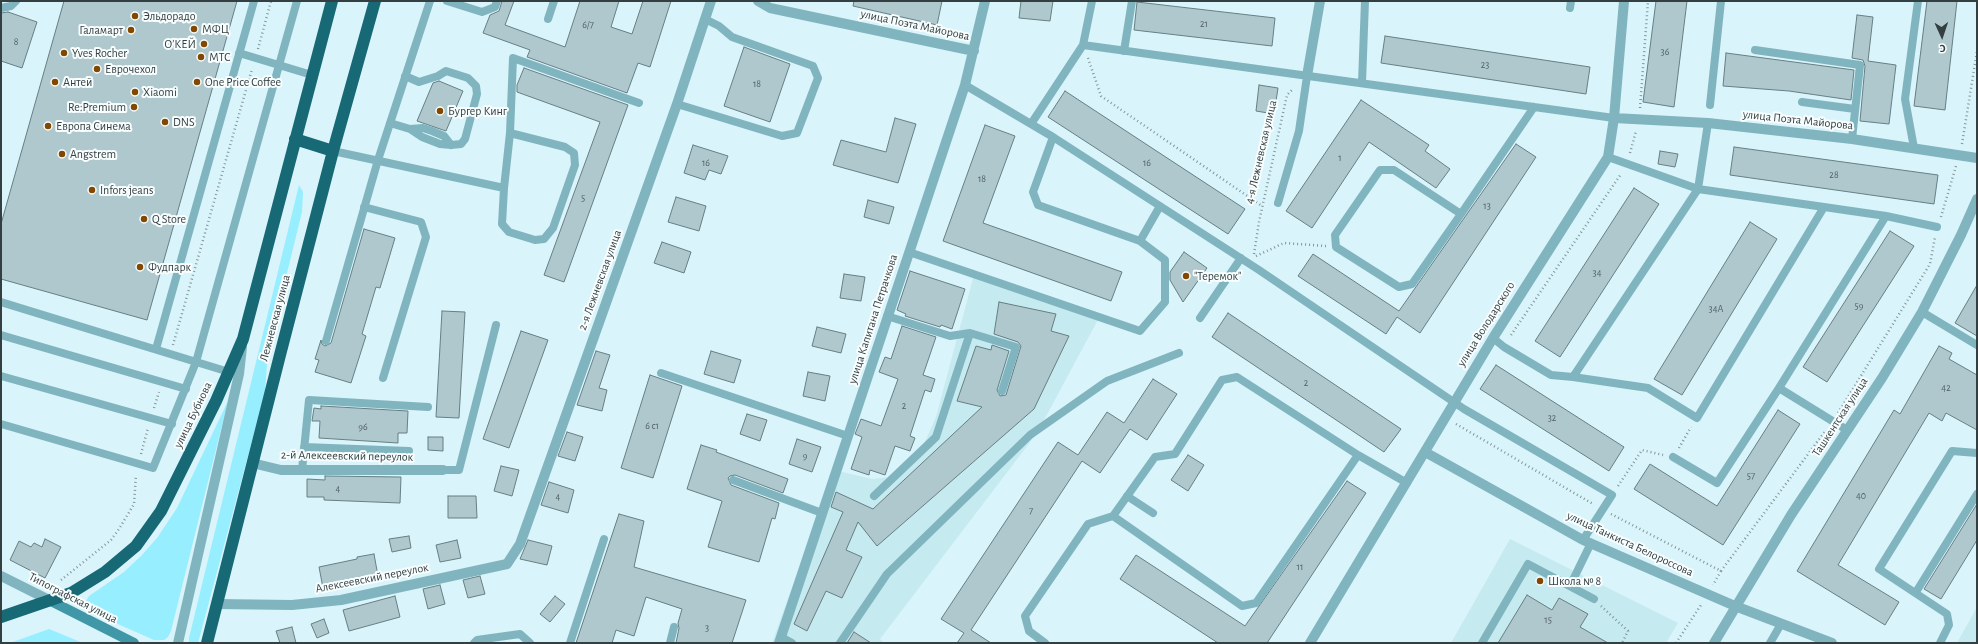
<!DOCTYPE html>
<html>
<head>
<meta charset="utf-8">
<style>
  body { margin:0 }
  #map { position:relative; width:1978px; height:644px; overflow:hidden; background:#d9f4fa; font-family:"Alegreya Sans",sans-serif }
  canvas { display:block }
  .frame { position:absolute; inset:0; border:2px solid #343f41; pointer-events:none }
  .north { position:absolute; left:1922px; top:16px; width:40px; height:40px; -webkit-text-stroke:3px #f8fdfe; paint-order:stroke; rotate:177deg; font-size:11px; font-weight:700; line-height:16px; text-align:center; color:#343f41 }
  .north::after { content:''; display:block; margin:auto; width:14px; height:18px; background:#343f41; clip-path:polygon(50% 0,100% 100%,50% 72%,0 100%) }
</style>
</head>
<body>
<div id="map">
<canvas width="1978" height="644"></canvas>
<div class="frame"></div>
<div class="north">С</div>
</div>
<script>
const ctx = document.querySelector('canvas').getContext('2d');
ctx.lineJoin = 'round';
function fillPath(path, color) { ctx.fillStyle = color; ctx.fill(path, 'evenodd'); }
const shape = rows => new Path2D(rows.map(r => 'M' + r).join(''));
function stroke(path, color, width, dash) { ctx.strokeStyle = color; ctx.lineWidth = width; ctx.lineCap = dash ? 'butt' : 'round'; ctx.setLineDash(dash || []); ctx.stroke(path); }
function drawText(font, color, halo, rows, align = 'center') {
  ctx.font = font + ' "Alegreya Sans",sans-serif'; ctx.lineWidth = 4; ctx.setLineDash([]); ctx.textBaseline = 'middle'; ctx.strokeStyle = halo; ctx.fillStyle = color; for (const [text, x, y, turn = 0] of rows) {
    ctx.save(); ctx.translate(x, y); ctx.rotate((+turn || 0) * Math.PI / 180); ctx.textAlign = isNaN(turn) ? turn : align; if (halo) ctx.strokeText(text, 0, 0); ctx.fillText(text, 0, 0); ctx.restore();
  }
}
fillPath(shape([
  [974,275,1100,316,1037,433,880,639,884,643,772,643,834,470,872,479,891,477,921,451,936,417],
  [1510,539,1678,623,1666,643,1451,643],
  [1977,607,1977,643,1957,643]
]), '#c5eaf0');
fillPath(shape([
  [299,185,303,192,302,212,268,350,265,392,198,643,189,643,189,638],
  [228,401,171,631,168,637,164,640,154,640,82,608,89,596,124,572,142,555,157,538,177,508],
  [49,629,83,643,10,643]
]), '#97eeff');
const building = shape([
  [64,1,237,1,147,320,1,279,1,224,64,1],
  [502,1,514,1,505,25,565,47,580,1,619,1,611,27,632,34,643,1,671,1,650,67,638,63,627,93,527,57,530,50,483,33,490,15,499,11,502,1],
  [854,1,942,1,937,25,853,6,854,1],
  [1021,1,1053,1,1050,21,1019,18,1021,1],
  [1656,1,1687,1,1674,107,1643,102,1656,1],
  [1927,1,1957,1,1945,110,1914,106,1927,1],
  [1137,2,1275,18,1272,46,1134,30,1137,2],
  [8,12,37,22,22,68,1,61,1,13,8,12],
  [1857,15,1873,17,1868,61,1896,65,1889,124,1860,121,1865,66,1863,60,1852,58,1857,15],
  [1385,36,1590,67,1586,94,1381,63,1385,36],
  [744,47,790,64,770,122,724,106,744,47],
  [1726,53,1854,70,1851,100,1789,91,1723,86,1726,53],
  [524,68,628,105,564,282,544,275,600,122,517,92,517,85,524,68],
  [439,81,463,91,446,131,417,121,433,83,439,81],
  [1259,85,1278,88,1274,114,1256,111,1259,85],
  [1065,91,1245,209,1228,234,1048,117,1065,91],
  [1361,100,1429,145,1425,151,1450,169,1436,188,1369,142,1312,228,1286,211,1361,100],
  [895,118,916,124,898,183,833,165,841,140,886,152,895,118],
  [985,125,1015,136,983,223,1122,272,1111,301,943,241,985,125],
  [1516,144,1536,157,1420,333,1397,317,1386,334,1298,276,1313,254,1399,311,1516,144],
  [693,145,728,156,721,174,709,170,705,180,684,173,693,145],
  [1734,147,1938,175,1934,204,1730,175,1734,147],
  [1660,151,1678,154,1675,167,1658,164,1660,151],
  [1634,188,1659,204,1560,357,1535,341,1634,188],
  [676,197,706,206,699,231,668,222,676,197],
  [868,200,894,207,889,224,864,217,868,200],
  [1750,222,1777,239,1682,395,1654,379,1750,222],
  [364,229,395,238,380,288,376,287,362,334,366,336,351,383,315,372,319,360,315,359,321,340,322,344,325,346,331,343,364,229],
  [1890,231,1914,246,1827,382,1803,367,1890,231],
  [662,242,691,252,684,273,654,263,662,242],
  [1184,252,1207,268,1183,302,1170,280,1170,272,1184,252],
  [910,271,965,289,952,329,941,325,940,327,905,316,906,314,897,310,910,271],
  [844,274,865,277,861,301,840,298,844,274],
  [1977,285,1977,336,1955,323,1977,285],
  [999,302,1056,314,1051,331,1069,336,1034,409,877,546,858,522,846,550,862,557,842,598,826,591,807,631,794,624,843,512,831,507,836,492,873,509,982,407,957,401,976,346,991,350,992,345,1009,351,997,390,1000,396,1006,395,1021,346,1018,342,994,334,999,302],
  [442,311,465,312,459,418,436,417,442,311],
  [1228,313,1401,429,1384,452,1212,337,1228,313],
  [902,326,936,337,923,375,935,379,931,392,925,390,910,436,915,438,910,451,895,446,885,475,870,470,869,475,851,469,862,437,855,434,861,419,881,426,898,379,879,372,885,357,891,359,902,326],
  [817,327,846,334,841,353,812,346,817,327],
  [521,331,548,340,509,448,483,439,521,331],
  [1939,346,1952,353,1949,359,1977,375,1977,430,1946,413,1942,421,1929,413,1838,565,1899,602,1885,625,1797,571,1894,410,1900,414,1939,346],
  [596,351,610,355,599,388,607,390,602,411,577,405,596,351],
  [711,351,741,360,734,383,704,374,711,351],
  [1496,365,1624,447,1609,471,1480,389,1496,365],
  [808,372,830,376,825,401,803,396,808,372],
  [650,375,682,386,653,478,621,468,650,375],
  [1153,379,1177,394,1147,440,1130,429,1100,473,1082,461,971,630,991,643,957,643,964,633,941,619,1058,442,1078,455,1107,412,1124,423,1153,379],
  [321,406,408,411,407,433,398,433,398,443,319,438,320,421,312,421,314,408,321,409,321,406],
  [1778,410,1800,424,1723,545,1634,489,1650,464,1717,506,1778,410],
  [747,414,767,420,760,441,740,434,747,414],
  [567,432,583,437,575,461,558,456,567,432],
  [428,437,443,437,443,451,428,450,428,437],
  [797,439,821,447,812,472,789,464,797,439],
  [701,445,717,450,716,452,788,479,783,493,735,475,730,476,728,478,731,485,779,503,775,519,772,518,759,562,708,547,722,501,687,489,701,445],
  [1188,455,1204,465,1188,491,1171,480,1188,455],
  [501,466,519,470,512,496,494,491,501,466],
  [325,476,401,477,400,503,324,500,324,497,307,497,307,479,325,480,325,476],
  [1347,481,1366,493,1267,643,1218,643,1120,579,1136,555,1245,626,1347,481],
  [549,482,574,490,568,513,541,505,549,482],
  [448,496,476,496,477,518,448,518,448,496],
  [1977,504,1977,540,1941,599,1924,589,1977,504],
  [619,514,644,521,634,567,746,600,732,643,676,643,679,628,678,623,682,609,646,597,634,636,616,630,612,643,576,643,619,514],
  [409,536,411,548,392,552,389,539,409,536],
  [45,539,61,547,45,578,10,560,19,541,31,547,34,543,42,547,45,539],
  [457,540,461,558,440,562,436,545,457,540],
  [528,540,552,546,547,565,520,559,528,540],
  [374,554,378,576,323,588,319,567,357,559,357,557,374,554],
  [480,576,485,594,468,598,463,580,480,576],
  [440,585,445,604,428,609,423,589,440,585],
  [1527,595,1552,610,1559,598,1588,614,1580,627,1608,643,1498,643,1527,595],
  [395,596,400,617,349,631,343,610,395,596],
  [555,596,565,604,550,622,540,614,555,596],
  [324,619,329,633,317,638,311,624,324,619],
  [292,627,296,643,280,643,276,631,292,627],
  [854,632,871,643,847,643,854,632]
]);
fillPath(building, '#aec8ce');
stroke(building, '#667f84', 1);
stroke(shape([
  [258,49,271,1],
  [1088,58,1101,96,1262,206],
  [1640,108,1648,1],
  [1962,144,1977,51],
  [1630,153,1636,131],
  [1941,217,1956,166],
  [1254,254,1259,222,1287,95,1293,89],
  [1256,256,1284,243,1326,246],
  [1511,335,1621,174],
  [173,345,252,69],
  [154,408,159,392],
  [1838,413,1930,264,1935,237],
  [1456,424,1593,504],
  [1679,448,1691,427],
  [141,454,148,428],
  [1618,486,1642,450,1663,455],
  [1611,514,1721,571,1713,585],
  [1721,571,1826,430],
  [61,580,111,540,119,529,134,504,136,475],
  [1601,606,1628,631,1622,643],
  [1676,643,1701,605]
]), '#84969a', 2.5, [1, 3]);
stroke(shape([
  [447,1,482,12,495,7,497,1],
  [1,8,11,6,16,1],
  [1570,8,1571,1],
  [548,19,554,1],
  [1083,45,1614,118],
  [1755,50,1860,65,1852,139],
  [1124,51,1132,1],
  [239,53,312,75],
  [1362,83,1365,1],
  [965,85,1053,137,1259,270,1464,409,1612,495,1583,540],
  [1802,102,1855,109],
  [677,104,782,136,797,133,818,78,813,66,732,37,719,26,705,19],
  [1710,105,1721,1],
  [390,123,410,129,422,137,440,144,451,145,461,144,465,139,477,94,476,86,468,78,446,71,438,76,419,82,405,76],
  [1031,124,1083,45,1092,1],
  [410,129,423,128,432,131,444,136,451,145],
  [1914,148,1905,99,1918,1],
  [333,151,504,188,502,224,509,232,535,240,544,239,553,228,575,165,574,153,565,147,510,133],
  [504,188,510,133,513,58,639,103],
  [1278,203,1299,131,1307,76],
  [364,207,421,222,426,237,383,378],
  [1824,207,1886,216,1937,227],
  [1461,214,1394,170,1380,170,1335,235,1336,247,1399,287,1412,284,1461,214,1534,107],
  [1140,241,1160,206],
  [909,252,1140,331,1165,302,1165,260,1140,241,1038,205,1033,192,1053,137],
  [1,302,229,372],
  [1922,312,1977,345],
  [887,316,950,336,970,333,1016,347,1002,391],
  [1200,318,1241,258],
  [1,335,186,389],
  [1493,338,1504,347,1551,375,1573,377,1698,189,1608,157],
  [326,341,378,160,430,1],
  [156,349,254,1],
  [661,373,848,436],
  [1,376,172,424],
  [1573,377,1648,388,1697,418,1824,207,1698,189,1708,123],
  [1779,388,1847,430],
  [1,424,153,468,196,362,297,1],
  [304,447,409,451],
  [1673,457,1717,483,1779,388,1886,216],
  [302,470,309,400,428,407],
  [443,470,459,470,496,325],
  [733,480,822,513],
  [874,496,936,437,970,333],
  [1127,496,1153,513],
  [1113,516,1155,457,1175,454,1222,380,1237,377,1358,455],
  [1570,586,1591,543],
  [1916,592,1977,494],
  [781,637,792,643],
  [474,643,477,640,520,634,530,643],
  [570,643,604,539],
  [670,643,674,627],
  [840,643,887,574,1030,435,1107,381,1179,353],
  [1045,643,1029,631,1025,616,1088,524,1113,516,1242,606,1256,603,1358,455,1407,483],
  [1482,643,1528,564,1594,599],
  [1770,643,1781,624],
  [1940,643,1949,625,1947,614,1879,569,1952,451,1977,453]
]), '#80b5bf', 8);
stroke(shape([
  [758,1,770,8,974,51],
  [1307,76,1320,1],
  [1614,118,1708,123,1852,139,1977,158],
  [1425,452,1583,540,1735,606,1832,643],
  [252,463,281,470,443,470],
  [1,576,51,601],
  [217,604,292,605,341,600,507,564,520,544,677,104,711,1],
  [178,643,239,374,242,347],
  [779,643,965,85,985,1],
  [1310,643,1493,338,1608,157,1614,118,1624,1],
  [1714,643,1791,515,1882,378,1922,312,1961,235,1977,199]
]), '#80b5bf', 10);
stroke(shape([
  [51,601,134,643]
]), '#3f97a7', 10);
stroke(shape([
  [295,139,333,151],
  [1,617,71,593,105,572,136,546,161,511,216,401,243,339,332,1],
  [207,643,280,355,333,151,375,1]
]), '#186976', 12);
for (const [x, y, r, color] of [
  [135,16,4,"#824800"],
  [194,29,4,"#824800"],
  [131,30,4,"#824800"],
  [204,44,4,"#824800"],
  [64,53,4,"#824800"],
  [201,57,4,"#824800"],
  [97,69,4,"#824800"],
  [55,82,4,"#824800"],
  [197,82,4,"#824800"],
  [135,92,4,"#824800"],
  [134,107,4,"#824800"],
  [440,111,4,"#824800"],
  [165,122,4,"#824800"],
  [48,126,4,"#824800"],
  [62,154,4,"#824800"],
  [92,190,4,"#824800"],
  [144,219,4,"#824800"],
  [140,267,4,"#824800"],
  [1186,276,4,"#824800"],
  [1540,581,4,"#824800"]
]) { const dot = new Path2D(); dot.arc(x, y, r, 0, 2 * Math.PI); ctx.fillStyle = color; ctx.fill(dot); stroke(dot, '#f8fdfe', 1.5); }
drawText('10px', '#526164', null, [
  ["21",1204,24],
  ["6/7",588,25],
  ["8",16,42],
  ["36",1665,52],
  ["23",1485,65],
  ["18",757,84],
  ["1",1340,158],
  ["16",706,163],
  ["16",1147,163],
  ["28",1834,175],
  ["18",982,179],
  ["5",583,198],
  ["13",1487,206],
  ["34",1597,273],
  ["59",1859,306],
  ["34А",1716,309],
  ["2",1306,383],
  ["42",1946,388],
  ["2",904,406],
  ["32",1552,418],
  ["6 c1",652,426],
  ["96",363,427],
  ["9",805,456],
  ["57",1751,476],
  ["4",338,489],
  ["40",1861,496],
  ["4",558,497],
  ["7",1031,511],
  ["11",1300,567],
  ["15",1548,620],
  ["3",707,628]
]);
drawText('12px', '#343f41', '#f8fdfe', [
  ["Эльдорадо",143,16],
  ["МФЦ",202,29],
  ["Галамарт",123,30,"right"],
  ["О’КЕЙ",196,44,"right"],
  ["Yves Rocher",72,53],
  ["МТС",209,57],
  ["Еврочехол",105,69],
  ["Антей",63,82],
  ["One Price Coffee",205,82],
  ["Xiaomi",143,92],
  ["Re:Premium",126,107,"right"],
  ["Бургер Кинг",448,111],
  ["DNS",173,122],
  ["Европа Синема",56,126],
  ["Angstrem",70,154],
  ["Infors jeans",100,190],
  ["Q Store",152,219],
  ["Фудпарк",148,267],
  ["\"Теремок\"",1194,276],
  ["Школа № 8",1548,581]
], 'left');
drawText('12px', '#343f41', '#f8fdfe', [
  ["улица Поэта Майорова",915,25,12],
  ["улица Поэта Майорова",1798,120,6],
  ["4-я Лежневская улица",1261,152,-77],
  ["2-я Лежневская улица",600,280,-70],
  ["Лежневская улица",275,318,-75],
  ["улица Капитана Петрачкова",873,319,-72],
  ["улица Володарского",1486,324,-58],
  ["улица Бубнова",193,415,-64],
  ["Ташкентская улица",1840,417,-57],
  ["2-й Алексеевский переулок",347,456,1],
  ["улица Танкиста Белороссова",1630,544,25],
  ["Алексеевский переулок",372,578,-11],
  ["Типографская улица",73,598,27]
]);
</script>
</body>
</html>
